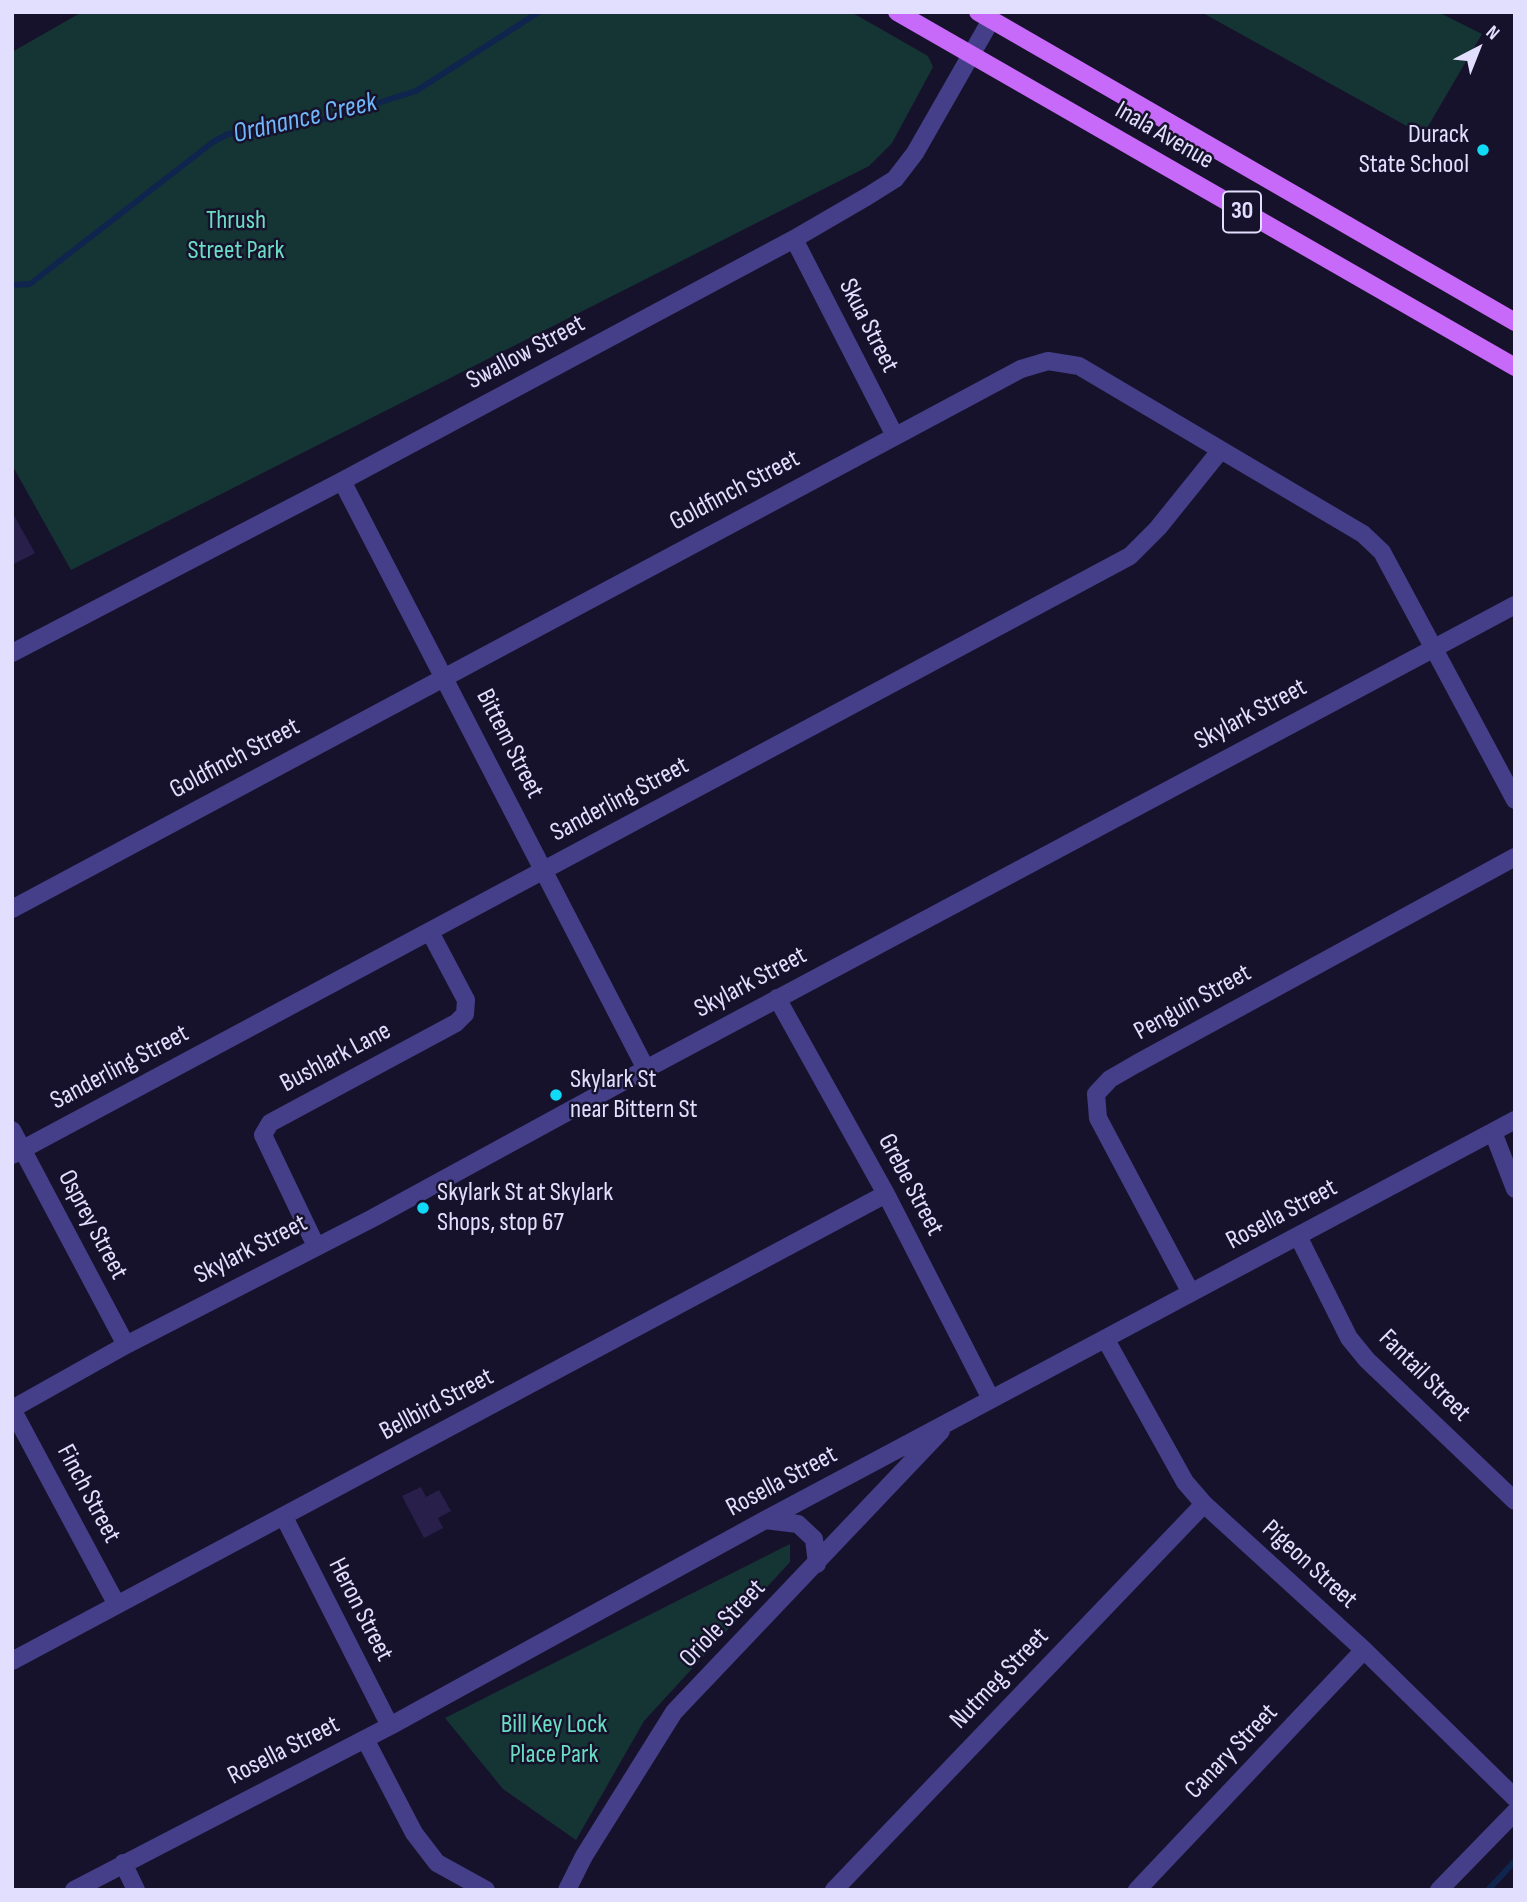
<!DOCTYPE html>
<html>
<head>
<meta charset="utf-8">
<style>
  body { margin:0 }
  #map { position:relative; width:1527px; height:1902px; overflow:hidden; background:#17122b; font-family:"Sofia Sans Condensed",sans-serif }
  canvas { display:block }
  .frame { position:absolute; inset:0; border:14px solid #e2defe; pointer-events:none }
  .north { position:absolute; left:1443px; top:14px; width:70px; height:70px; -webkit-text-stroke:5px #17122b; paint-order:stroke; rotate:42deg; font-size:19px; font-weight:700; line-height:28px; text-align:center; color:#e2defe }
  .north::after { content:''; display:block; margin:auto; width:24px; height:32px; background:#e2defe; clip-path:polygon(50% 0,100% 100%,50% 72%,0 100%) }
</style>
</head>
<body>
<div id="map">
<canvas width="1527" height="1902"></canvas>
<div class="frame"></div>
<div class="north">N</div>
</div>
<script>
const ctx = document.querySelector('canvas').getContext('2d');
ctx.lineJoin = 'round';
function fillPath(path, color) { ctx.fillStyle = color; ctx.fill(path, 'evenodd'); }
const shape = rows => new Path2D(rows.map(r => 'M' + r).join(''));
function stroke(path, color, width, dash) { ctx.strokeStyle = color; ctx.lineWidth = width; ctx.lineCap = dash ? 'butt' : 'round'; ctx.setLineDash(dash || []); ctx.stroke(path); }
function drawText(font, color, halo, rows, align = 'center') {
  ctx.font = font + ' "Sofia Sans Condensed",sans-serif'; ctx.lineWidth = 5; ctx.setLineDash([]); ctx.textBaseline = 'middle'; ctx.strokeStyle = halo; ctx.fillStyle = color; for (const [text, x, y, turn = 0] of rows) {
    ctx.save(); ctx.translate(x, y); ctx.rotate((+turn || 0) * Math.PI / 180); ctx.textAlign = isNaN(turn) ? turn : align; if (halo) ctx.strokeText(text, 0, 0); ctx.fillText(text, 0, 0); ctx.restore();
  }
}
fillPath(shape([
  [82,12,851,12,928,56,933,67,892,143,869,166,71,570,12,465,12,52],
  [1201,12,1438,12,1482,34,1423,135],
  [790,1544,790,1562,644,1721,576,1840,503,1789,445,1718]
]), '#153535');
stroke(shape([
  [12,285,30,284,213,142,228,134,330,118,416,91,539,12],
  [1488,1890,1515,1861]
]), '#0f254d', 6);
fillPath(shape([
  [12,512,35,553,12,565],
  [421,1487,426,1497,439,1490,451,1511,438,1518,443,1528,424,1538,402,1496]
]), '#291f4b');
stroke(shape([
  [794,239,895,436],
  [342,481,646,1069],
  [12,653,342,481,794,239,868,196,895,179,915,153,991,20],
  [12,909,1021,369,1048,361,1079,366,1363,534,1382,552,1515,800],
  [777,998,886,1194,991,1399],
  [12,1130,126,1345],
  [1493,1132,1515,1189],
  [12,1155,1130,556,1158,528,1220,451],
  [1298,1236,1349,1338,1367,1360,1515,1501],
  [316,1246,263,1135,270,1123,456,1023,465,1014,466,1000,430,932],
  [1191,1293,1098,1118,1096,1094,1110,1079,1136,1064,1515,857],
  [1106,1340,1185,1482,1204,1504,1364,1650,1515,1798],
  [284,1517,390,1726],
  [765,1520,798,1524,814,1539,817,1564],
  [117,1605,12,1409,126,1345,373,1218,646,1069,1515,605],
  [12,1661,886,1194],
  [365,1739,414,1833,437,1863,486,1890],
  [123,1863,136,1890],
  [74,1890,390,1726,765,1520,1515,1120],
  [567,1890,584,1856,674,1712,941,1431],
  [834,1890,1204,1504],
  [1137,1890,1364,1650],
  [1439,1890,1515,1812]
]), '#443f88', 18);
stroke(shape([
  [897,12,1515,367],
  [978,12,1515,322]
]), '#c769f9', 18);
for (const [x, y, r, color] of [
  [1483,150,7,"#11daf6"],
  [556,1095,7,"#11daf6"],
  [423,1208,7,"#11daf6"]
]) { const dot = new Path2D(); dot.arc(x, y, r, 0, 2 * Math.PI); ctx.fillStyle = color; ctx.fill(dot); stroke(dot, '#17122b', 2.5); }
for (const [x, y, w] of [
  [1242,212,38]
]) { const box = new Path2D(); box.roundRect(x - w / 2, y - 20.5, w, 41, 5); ctx.fillStyle = '#17122b'; ctx.fill(box); stroke(box, '#e2defe', 2); }
drawText('bold 24px', '#e2defe', null, [
  ["30",1242,212]
]);
drawText('26px', '#e2defe', '#17122b', [
  ["Durack",1469,135,"right"],
  ["State School",1469,165,"right"],
  ["Skylark St",570,1080],
  ["near Bittern St",570,1110],
  ["Skylark St at Skylark",437,1193],
  ["Shops, stop 67",437,1223]
], 'left');
drawText('26px', '#e2defe', '#17122b', [
  ["Inala Avenue",1164,136,30],
  ["Skua Street",868,326,63],
  ["Swallow Street",526,353,-28],
  ["Goldfinch Street",735,491,-28],
  ["Skylark Street",1251,715,-28],
  ["Bittem Street",509,744,63],
  ["Goldfinch Street",235,759,-28],
  ["Sanderling Street",620,800,-28],
  ["Skylark Street",751,983,-28],
  ["Penguin Street",1193,1003,-29],
  ["Bushlark Lane",336,1058,-28],
  ["Sanderling Street",120,1068,-28],
  ["Grebe Street",910,1185,62],
  ["Rosella Street",1282,1215,-28],
  ["Osprey Street",92,1225,62],
  ["Skylark Street",251,1250,-27],
  ["Fantail Street",1424,1376,45],
  ["Bellbird Street",437,1405,-28],
  ["Rosella Street",782,1482,-28],
  ["Finch Street",88,1494,62],
  ["Pigeon Street",1309,1565,42],
  ["Heron Street",360,1610,63],
  ["Oriole Street",723,1624,-46],
  ["Nutmeg Street",1000,1679,-46],
  ["Rosella Street",284,1751,-27],
  ["Canary Street",1232,1752,-46]
]);
drawText('26px', '#6addc3', '#17122b', [
  ["Thrush",236,221],
  ["Street Park",236,251],
  ["Bill Key Lock",554,1725],
  ["Place Park",554,1755]
]);
drawText('italic 28px', '#70b6fa', '#17122b', [
  ["Ordnance Creek",305,119,-13]
]);
</script>
</body>
</html>
